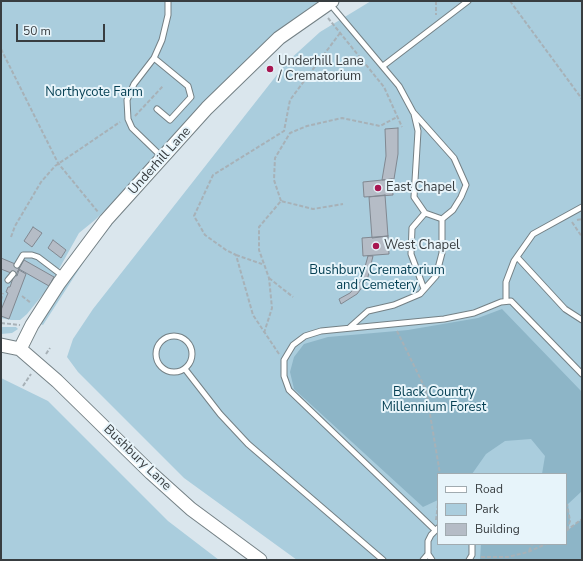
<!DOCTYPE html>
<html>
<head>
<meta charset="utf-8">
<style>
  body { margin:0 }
  #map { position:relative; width:583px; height:561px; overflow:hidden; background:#dae6ed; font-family:"Nunito Sans",sans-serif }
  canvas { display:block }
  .frame { position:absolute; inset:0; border:2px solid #383d40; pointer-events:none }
  .legend { position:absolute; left:437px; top:473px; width:130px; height:72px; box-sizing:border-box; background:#e7f4fa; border:1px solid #a1abb0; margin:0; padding:5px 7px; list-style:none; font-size:12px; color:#383d40 }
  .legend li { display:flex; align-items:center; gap:8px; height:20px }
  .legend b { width:20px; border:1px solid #a1abb0 }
  .scale { position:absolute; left:16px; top:24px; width:89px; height:18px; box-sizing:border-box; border:2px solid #383d40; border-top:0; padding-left:5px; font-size:12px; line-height:14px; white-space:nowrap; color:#383d40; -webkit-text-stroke:3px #e7f4fa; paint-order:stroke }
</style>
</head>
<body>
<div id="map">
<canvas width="583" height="561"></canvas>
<div class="frame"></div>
<ul class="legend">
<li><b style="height:5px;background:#fff"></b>Road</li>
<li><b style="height:11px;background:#aacddd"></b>Park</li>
<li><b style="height:11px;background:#b5bcc6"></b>Building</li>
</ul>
<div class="scale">50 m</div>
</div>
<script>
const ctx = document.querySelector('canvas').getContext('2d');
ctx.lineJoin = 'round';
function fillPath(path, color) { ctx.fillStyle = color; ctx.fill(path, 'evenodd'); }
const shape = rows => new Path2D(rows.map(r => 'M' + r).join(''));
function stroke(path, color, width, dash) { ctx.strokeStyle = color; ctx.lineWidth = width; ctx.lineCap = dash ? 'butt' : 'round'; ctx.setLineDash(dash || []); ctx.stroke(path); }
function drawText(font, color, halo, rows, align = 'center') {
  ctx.font = font + ' "Nunito Sans",sans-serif'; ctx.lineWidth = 4; ctx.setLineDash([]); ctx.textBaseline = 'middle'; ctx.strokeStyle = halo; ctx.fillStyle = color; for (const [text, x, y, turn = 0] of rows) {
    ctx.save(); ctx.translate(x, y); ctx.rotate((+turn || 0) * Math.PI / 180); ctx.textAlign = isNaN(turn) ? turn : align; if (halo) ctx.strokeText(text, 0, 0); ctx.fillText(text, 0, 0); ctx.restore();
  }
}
fillPath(shape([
  [1,1,321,1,95,220,79,233,49,287,27,314,20,320,11,320,1,318],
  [371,1,582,1,582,560,297,560,184,478,78,372,67,357,73,339,93,309,287,62,320,32],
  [438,474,566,474,566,544,438,544],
  [110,223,112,225,94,246,43,325,40,324,74,271],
  [1,327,16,327,18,329,12,333,1,334],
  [1,378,48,401,168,521,219,560,1,560]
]), '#aacddd');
fillPath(shape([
  [502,309,582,392,582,491,568,504,570,521,568,530,582,519,581,560,480,560,481,544,566,544,566,474,542,474,545,456,531,439,505,441,486,454,472,474,438,474,438,500,423,507,294,389,290,372,294,357,304,344,328,337,408,330,478,318]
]), '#8db5c7');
const building = shape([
  [398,128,398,154,394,179,382,180,386,156,385,129,398,128],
  [392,179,393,195,364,197,363,182,392,179],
  [385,195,388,236,372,238,369,197,385,195],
  [33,227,42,233,32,247,24,241,33,227],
  [388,236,389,254,363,256,362,238,388,236],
  [53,240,66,250,61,258,48,248,53,240],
  [368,256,373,256,367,281,357,294,341,304,339,299,350,293,361,281,368,256],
  [1,258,20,266,16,275,1,269,1,258],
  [24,260,54,277,49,286,19,269,24,260],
  [19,270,26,274,9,319,1,316,1,310,8,293,6,292,8,287,10,287,14,275,17,276,19,270]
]);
fillPath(building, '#b5bcc6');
stroke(building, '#818891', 1);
const service = shape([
  [330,4,399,86,413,112,454,158,466,185,461,197,453,210,442,219,442,253,436,276,420,294,394,305,368,311,349,328],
  [154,58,188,86,191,97,170,120,157,109],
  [383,66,468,1],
  [414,114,418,131,414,197,425,213,442,219],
  [162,157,132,128,128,119,127,100,134,84,154,58,162,40,168,15,168,1],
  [517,257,565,309,582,320],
  [17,265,23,255,32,255,38,257,63,276],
  [8,280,13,274],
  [424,289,411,254,412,228,425,213],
  [506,301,506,282,514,261,533,234,582,207],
  '156 354a18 18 0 1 1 36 0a18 18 0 1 1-36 0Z',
  [185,369,220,414,248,444,383,560],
  [435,530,289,390,284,376,284,360,293,345,305,336,321,331,444,319,474,313,501,302,511,301,582,374],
  [423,560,428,554],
  [432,560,428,554,428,541,431,535,438,528],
  [469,560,472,555,472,544]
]);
const tertiary = shape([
  [1,345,20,349,57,381,151,473,191,509,260,560],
  [20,349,32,325,59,283,106,220,207,108,279,38,332,1]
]);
stroke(service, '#748085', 7);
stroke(tertiary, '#748085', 15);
stroke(shape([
  [436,1,436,15],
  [510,1,582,99],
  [328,18,384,87,402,127],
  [1,49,58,163,98,212],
  [135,116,163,86],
  [281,201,274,180,275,158,290,133,307,126,342,118,380,126,397,117],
  [577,220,582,219],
  [572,222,582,237],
  [11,237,15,226,41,182,55,166,120,122],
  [236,255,262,264],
  [269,278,293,297],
  [22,296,31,303],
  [1,300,3,293],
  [1,323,20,325],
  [397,331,426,390,440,474],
  [264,333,272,308,269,278,259,250,259,227,281,201,313,209,343,204],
  [46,354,50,348],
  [279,354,253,315,236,255,226,250,205,235,194,216,213,175,284,131,290,100,340,33],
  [23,386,31,374],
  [436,520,438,504],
  [567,530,570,521,567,504],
  [566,531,582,519],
  [529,551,532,544],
  [481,557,508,557,528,552,546,544]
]), '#a7b1b7', 2, [4, 2]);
stroke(service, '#fff', 5);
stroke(tertiary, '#fff', 13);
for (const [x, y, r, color] of [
  [270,69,4,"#a81651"],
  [378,188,4,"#a81651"],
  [376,246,4,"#a81651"]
]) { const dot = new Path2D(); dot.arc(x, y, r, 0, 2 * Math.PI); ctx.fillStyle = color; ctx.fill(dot); stroke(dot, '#e7f4fa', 1.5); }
drawText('13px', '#383d40', '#e7f4fa', [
  ["Underhill Lane",278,62],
  ["/ Crematorium",278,77],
  ["East Chapel",386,188],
  ["West Chapel",384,246]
], 'left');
drawText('13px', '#064054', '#e7f4fa', [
  ["Northycote Farm",94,93],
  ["Bushbury Crematorium",377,271],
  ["and Cemetery",377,286],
  ["Black Country",434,393],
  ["Millennium Forest",434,408]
]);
drawText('13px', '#383d40', '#e7f4fa', [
  ["Underhill Lane",160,161,-48],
  ["Bushbury Lane",137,458,44]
]);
</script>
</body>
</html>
